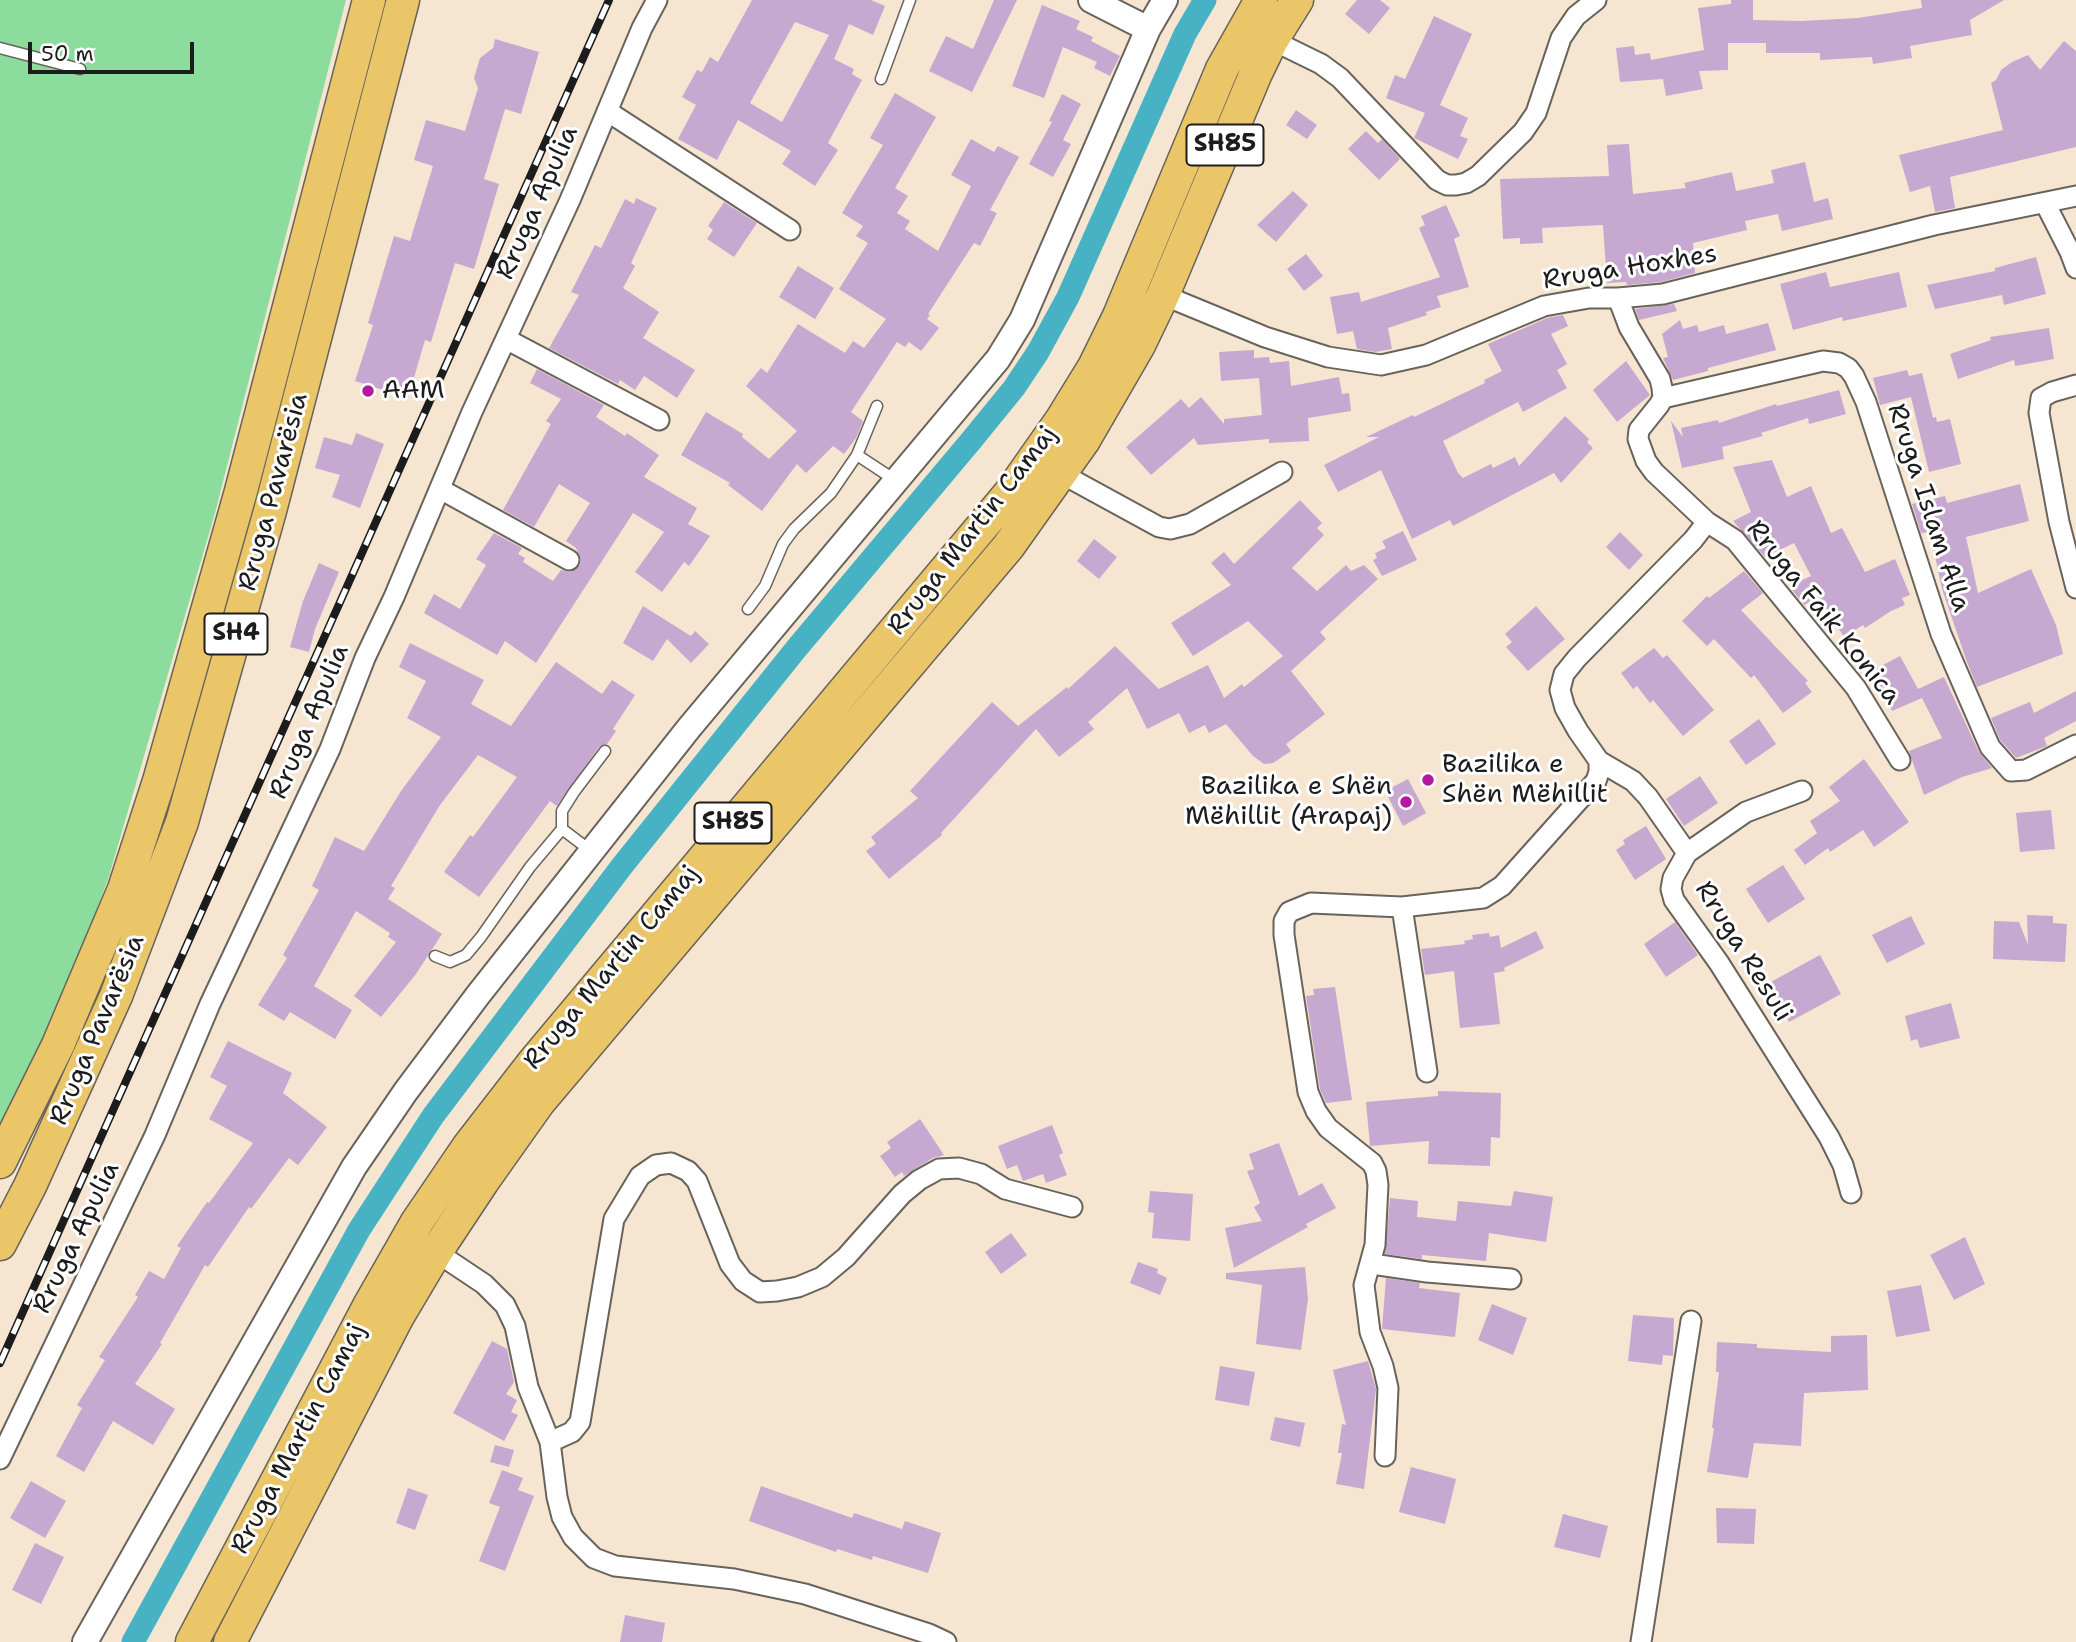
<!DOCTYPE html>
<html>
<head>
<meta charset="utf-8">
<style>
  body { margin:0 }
  #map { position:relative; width:2076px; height:1642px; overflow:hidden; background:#f6e6d1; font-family:"Shantell Sans",sans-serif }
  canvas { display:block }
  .scale { position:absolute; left:28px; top:42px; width:166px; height:32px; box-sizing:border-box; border:4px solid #1c1c1c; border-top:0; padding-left:9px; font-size:21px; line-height:24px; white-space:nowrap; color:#1c1c1c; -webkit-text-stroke:5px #fff; paint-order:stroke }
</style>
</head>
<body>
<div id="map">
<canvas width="2076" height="1642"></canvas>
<div class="scale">50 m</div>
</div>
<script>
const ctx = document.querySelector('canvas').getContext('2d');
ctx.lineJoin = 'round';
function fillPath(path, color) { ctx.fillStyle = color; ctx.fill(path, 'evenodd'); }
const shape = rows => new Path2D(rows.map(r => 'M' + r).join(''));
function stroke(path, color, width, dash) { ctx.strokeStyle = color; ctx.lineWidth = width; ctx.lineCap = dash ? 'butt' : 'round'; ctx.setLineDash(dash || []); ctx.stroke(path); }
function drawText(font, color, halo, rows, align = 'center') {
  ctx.font = font + ' "Shantell Sans",sans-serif'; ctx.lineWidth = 6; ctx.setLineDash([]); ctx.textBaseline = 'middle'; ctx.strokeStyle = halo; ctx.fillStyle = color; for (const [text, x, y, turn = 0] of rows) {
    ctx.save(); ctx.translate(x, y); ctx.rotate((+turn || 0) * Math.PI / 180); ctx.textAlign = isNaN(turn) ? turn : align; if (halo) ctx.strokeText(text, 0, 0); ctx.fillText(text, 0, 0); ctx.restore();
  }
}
fillPath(shape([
  [0,0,346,0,215,513,109,876,77,964,31,1075,0,1136]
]), '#8cdd9d');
stroke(shape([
  [133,1642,359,1230,433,1116,622,866,796,649,970,442,1014,388,1038,352,1068,297,1185,34,1205,0]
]), '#46b2c3', 23);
fillPath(shape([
  [752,0,871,0,885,6,873,35,849,24,834,59,854,69,852,74,862,80,828,143,838,150,815,186,782,164,791,151,738,120,717,160,678,139,696,105,682,97,697,70,702,72,710,57,718,62],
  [795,22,829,35,782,122,750,103],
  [994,0,1017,0,972,92,929,71,946,36,973,49],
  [1357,0,1380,0,1390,8,1369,34,1345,14],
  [1731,0,1753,0,1753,20,1802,21,1858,18,1922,8,1921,0,2004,0,1970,20,1972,35,1910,46,1912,58,1873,64,1872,57,1820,60,1820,53,1766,53,1766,43,1728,43,1728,70,1699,71,1703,89,1666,96,1663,79,1620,82,1616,48,1634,46,1635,55,1650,53,1651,60,1704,50,1698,8,1731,4],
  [1042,5,1080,21,1076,29,1093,37,1091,41,1120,56,1110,76,1094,68,1097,62,1063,47,1044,98,1012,86],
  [1434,16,1472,34,1440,105,1468,118,1460,136,1468,139,1458,159,1414,138,1425,113,1386,98,1395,75,1405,79],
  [495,39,539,52,521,114,505,109,484,179,499,184,474,269,455,263,431,342,425,340,408,398,355,381,373,325,368,323,394,236,410,241,433,166,414,160,426,120,465,131,478,88,474,78,480,58,493,48],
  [2064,41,2076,51,2076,147,1950,177,1955,208,1935,212,1930,186,1910,192,1899,155,2003,130,1991,83,1996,80,2001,70,2012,62,2028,55,2040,70],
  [895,93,936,117,895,188,908,196,897,213,910,221,905,229,938,251,971,186,951,175,971,139,994,152,998,146,1019,157,990,210,997,213,980,246,974,243,928,314,930,315,927,319,939,328,921,351,909,342,905,347,897,342,851,412,863,421,856,438,844,454,833,446,806,473,797,464,762,511,728,485,730,483,681,455,706,412,743,434,742,437,769,459,797,431,746,386,761,368,767,373,798,324,845,353,853,341,864,348,886,319,839,289,868,243,856,236,863,226,842,213,883,145,870,138],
  [1062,94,1081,104,1063,140,1071,144,1053,177,1029,164,1052,122,1049,121],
  [1296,110,1317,125,1307,139,1286,125],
  [1366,131,1378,143,1382,139,1400,159,1379,180,1348,149],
  [1629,144,1633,194,1686,188,1684,183,1732,172,1736,191,1774,183,1771,170,1805,162,1814,202,1828,198,1833,219,1782,231,1778,214,1745,221,1747,230,1693,243,1695,273,1661,282,1627,285,1626,282,1607,283,1603,225,1542,228,1543,243,1520,244,1520,238,1503,239,1500,179,1609,176,1607,145],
  [1293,191,1308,205,1276,242,1257,225],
  [636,198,657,208,631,263,635,266,623,288,659,312,643,338,695,370,677,398,644,376,635,390,620,380,618,384,549,348,579,295,571,292,595,245,601,248,625,199,634,204],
  [724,202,757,223,734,257,707,239,713,230,708,226],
  [1446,205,1460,236,1454,239,1469,287,1437,296,1441,307,1426,312,1427,315,1388,328,1392,349,1375,352,1357,349,1353,331,1337,334,1330,297,1359,292,1361,302,1440,277,1419,228,1425,225,1421,216],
  [1306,254,1323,276,1304,291,1287,269],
  [2036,257,2046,294,2004,305,2002,295,1935,309,1927,285,1995,271,1995,268],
  [798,266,834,288,815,319,779,297],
  [1826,272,1830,287,1899,272,1907,307,1843,321,1842,317,1793,330,1780,284],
  [1674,304,1677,311,1639,320,1635,309],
  [1563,315,1568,326,1551,334,1567,364,1557,370,1567,388,1523,412,1518,402,1443,441,1458,473,1463,478,1491,464,1493,468,1515,457,1519,466,1565,416,1589,439,1587,442,1593,448,1561,483,1554,473,1453,526,1450,520,1412,539,1381,470,1338,492,1324,465,1379,437,1366,437,1413,415,1414,417,1485,383,1484,380,1502,371,1488,344,1547,318],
  [1680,320,1683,329,1697,325,1699,332,1724,325,1726,334,1768,323,1776,350,1708,368,1708,371,1673,380,1663,358,1668,357,1662,334],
  [2049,328,2054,359,2015,366,2014,360,1958,379,1950,354,1991,340,1990,337],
  [1254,350,1254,358,1269,357,1270,363,1289,361,1291,386,1339,377,1342,394,1349,393,1351,411,1308,418,1309,441,1269,443,1269,439,1198,445,1194,438,1151,475,1126,447,1181,399,1189,408,1201,397,1224,424,1224,419,1262,415,1259,378,1221,381,1219,352],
  [1626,361,1650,395,1617,422,1593,390],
  [537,369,604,405,596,417,625,436,627,433,659,455,644,477,697,508,688,524,710,536,689,566,684,562,662,592,635,572,664,532,633,513,536,663,505,641,497,655,424,613,434,594,460,609,486,565,476,559,494,533,522,548,518,554,525,558,523,562,553,581,561,570,570,572,580,565,581,559,576,548,566,541,590,503,559,484,534,527,503,510,551,424,546,421,561,399,530,383],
  [1907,370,1909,376,1922,373,1933,418,1936,417,1937,422,1950,419,1961,464,1929,472,1911,397,1880,405,1873,378],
  [1839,390,1846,414,1809,424,1808,418,1761,433,1763,436,1722,447,1724,459,1682,468,1671,421,1683,437,1681,428,1718,420,1719,423,1776,404,1777,406],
  [356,433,384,444,360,508,332,497,340,475,315,468,324,437,352,445],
  [1772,460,1787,497,1811,486,1831,533,1842,528,1865,572,1895,559,1910,595,1902,598,1905,605,1891,611,1865,628,1863,625,1844,637,1819,597,1804,605,1789,586,1811,576,1794,543,1765,557,1733,521,1751,512,1733,467],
  [2020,484,2029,521,1966,537,1978,593,2031,569,2056,625,2063,654,1977,687,1967,662,1942,589,1930,532,1921,533,1912,504,1945,496,1947,503],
  [1300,500,1322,523,1317,528,1324,535,1292,568,1317,591,1346,565,1351,571,1364,565,1378,579,1320,632,1326,639,1291,671,1325,714,1286,744,1291,751,1273,763,1264,764,1253,756,1226,724,1209,733,1205,725,1189,733,1179,713,1147,729,1127,688,1088,722,1094,729,1059,757,1036,729,941,833,942,835,889,879,866,851,876,844,871,837,918,798,910,791,992,702,1018,726,1067,687,1068,689,1115,646,1159,689,1208,665,1224,698,1242,684,1244,687,1283,656,1248,621,1193,656,1171,623,1231,585,1211,563,1224,552,1234,564],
  [1403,531,1417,560,1382,576,1373,560,1377,558,1375,553,1386,548,1382,541],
  [1620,532,1643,555,1629,570,1606,547],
  [1094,539,1117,557,1099,579,1077,561],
  [319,563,339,572,315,629,309,652,290,647,303,601],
  [1744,571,1763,593,1741,610,1808,681,1805,683,1812,692,1783,713,1754,675,1751,678,1714,639,1707,646,1682,621,1707,596,1709,598],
  [643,606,691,636,695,631,709,644,691,663,667,639,653,661,623,643],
  [1536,606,1565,639,1528,671,1506,647,1512,642,1505,634],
  [410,643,484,680,471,704,511,726,556,662,602,694,612,680,635,695,613,729,616,731,607,744,599,747,557,806,550,801,479,897,444,872,470,835,473,837,517,777,478,755,440,805,391,886,395,888,388,899,442,934,416,974,381,1017,354,996,396,942,388,937,390,933,356,911,314,986,352,1010,335,1039,290,1012,284,1021,258,1005,287,958,283,955,319,890,312,886,335,837,364,851,401,791,441,737,407,718,426,681,399,667],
  [1654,648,1663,658,1667,655,1714,710,1683,736,1653,700,1650,703,1637,686,1633,689,1621,673],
  [1900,656,1918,689,1944,677,1979,752,1992,768,1962,777,1924,795,1909,751,1942,738,1922,698,1892,711,1880,686,1876,688,1868,673],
  [2076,691,2076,721,2044,738,2047,746,2016,758,2000,740,1991,718,2030,702,2034,713],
  [1759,719,1776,744,1746,765,1729,741],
  [1864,759,1909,822,1874,847,1863,830,1830,852,1828,848,1805,865,1794,850,1817,833,1810,821,1840,801,1829,787],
  [1700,776,1718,803,1684,826,1666,799],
  [1408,779,1426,813,1403,826,1385,791],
  [2051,810,2055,849,2020,852,2016,813],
  [1646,826,1666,859,1635,880,1616,850,1625,844,1623,840],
  [1783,865,1805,899,1768,923,1746,889],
  [2027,915,2053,916,2053,923,2067,924,2065,962,1993,959,1994,921,2019,922,2028,945],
  [1911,916,1925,944,1887,963,1872,935],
  [1675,922,1698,955,1666,977,1644,944],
  [1536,931,1544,948,1504,968,1505,971,1494,973,1500,1024,1460,1028,1454,971,1425,975,1421,949,1465,944,1464,941,1473,939,1472,935,1489,933,1490,937,1499,935,1501,948],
  [1820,955,1841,994,1789,1022,1769,983],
  [1335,987,1352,1100,1326,1103,1320,1089,1306,996,1314,995,1313,989],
  [1951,1003,1960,1038,1920,1048,1917,1039,1911,1041,1905,1016],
  [228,1041,292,1073,283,1093,327,1127,298,1165,289,1158,251,1209,249,1207,208,1267,205,1265,160,1343,162,1344,135,1384,175,1409,153,1445,113,1421,84,1472,56,1456,82,1408,77,1405,105,1360,99,1357,138,1297,135,1295,149,1271,164,1279,181,1248,177,1246,207,1202,209,1203,253,1143,209,1119,227,1086,210,1077],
  [1438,1091,1501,1093,1500,1138,1491,1137,1490,1166,1428,1164,1429,1141,1370,1146,1366,1102,1438,1096],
  [920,1119,944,1155,933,1158,904,1176,902,1172,895,1177,880,1156,891,1148,887,1142],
  [1052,1125,1063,1153,1059,1155,1067,1175,1046,1183,1043,1174,1023,1181,1017,1165,1007,1169,998,1146],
  [1279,1143,1299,1196,1322,1183,1336,1208,1306,1224,1308,1227,1234,1268,1225,1228,1262,1221,1254,1207,1260,1203,1247,1171,1254,1169,1249,1154],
  [1150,1191,1193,1194,1190,1241,1152,1238,1154,1213,1148,1212],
  [1514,1191,1553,1197,1546,1242,1489,1233,1486,1261,1422,1255,1422,1259,1385,1254,1390,1198,1418,1201,1417,1217,1456,1221,1458,1201,1511,1206],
  [1011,1233,1027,1255,1001,1274,985,1252],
  [1965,1237,1985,1284,1954,1300,1930,1255],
  [1138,1262,1158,1269,1157,1273,1167,1278,1160,1295,1130,1283],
  [1305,1267,1308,1299,1301,1350,1256,1344,1262,1285,1226,1279,1226,1273],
  [1386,1278,1420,1283,1419,1288,1460,1293,1455,1337,1382,1329],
  [1921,1285,1930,1331,1896,1337,1887,1291],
  [1492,1304,1527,1318,1513,1355,1478,1340],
  [1633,1315,1674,1318,1673,1356,1663,1355,1662,1365,1628,1361],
  [1867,1335,1868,1390,1804,1393,1801,1446,1754,1443,1748,1478,1707,1472,1714,1428,1712,1428,1719,1372,1716,1372,1717,1342,1757,1344,1757,1348,1831,1352,1831,1336],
  [492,1341,507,1349,514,1382,506,1394,517,1400,511,1412,518,1415,504,1441,453,1413],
  [1368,1361,1376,1389,1364,1489,1336,1484,1342,1453,1338,1453,1342,1424,1346,1425,1333,1370],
  [1220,1366,1255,1372,1249,1406,1215,1400],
  [1275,1417,1305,1423,1300,1447,1270,1440],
  [495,1445,514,1450,509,1467,490,1462],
  [1411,1467,1456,1479,1445,1524,1399,1512],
  [502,1470,523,1478,518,1490,534,1496,505,1571,479,1561,500,1507,489,1503],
  [31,1481,66,1501,45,1538,10,1518],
  [761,1486,852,1518,854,1513,902,1529,905,1521,941,1533,928,1573,873,1556,872,1560,837,1549,836,1552,749,1521],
  [408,1488,428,1495,415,1530,396,1523],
  [1716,1508,1756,1509,1754,1544,1717,1543],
  [1563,1514,1608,1526,1600,1558,1554,1547],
  [35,1543,64,1557,41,1604,12,1590],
  [625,1615,665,1623,662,1642,620,1642]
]), '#c6a8d1');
const service = shape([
  [0,48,80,69],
  [881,79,910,0],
  [857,455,895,480],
  [748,609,765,586,783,544,794,529,831,493,857,455,877,406],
  [562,829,591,851],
  [435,956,450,962,466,955,481,937,530,867,562,829,562,811,574,792,605,751]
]);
const minor = shape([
  [1272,40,1321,64,1340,78,1437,180,1447,185,1456,185,1466,183,1478,176,1523,132,1536,113,1561,38,1576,16,1596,0],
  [607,111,790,230],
  [2045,203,2070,252,2076,268],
  [1163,295,1265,337,1328,357,1381,365,1426,355,1544,306,1589,298,1618,298,1663,294,1934,225,2076,196],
  [1618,298,1629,327,1660,379,1662,388,1663,398,1659,405,1639,430,1638,439,1646,461,1654,472,1707,522,1735,540,1856,688,1900,760],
  [506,339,659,420],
  [2076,385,2052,392,2041,398,2039,413,2059,522,2076,588],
  [1663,398,1823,361,1839,363,1848,368,1854,376,1866,402,1941,634,1990,747,2011,771,2026,770,2076,745],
  [1062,474,1159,527,1170,529,1190,524,1282,472],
  [440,489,569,560],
  [1599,761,1633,781,1648,797,1687,853,1673,878,1671,889,1674,900,1719,963,1829,1137,1843,1165,1851,1193],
  [1687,853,1746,812,1802,791],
  [1402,907,1427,1072],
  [436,1252,484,1284,505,1305,515,1326,528,1387,550,1442,557,1497,562,1517,573,1537,594,1558,615,1566,734,1579,805,1594,929,1634,946,1642],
  [1372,1264,1427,1272,1511,1279],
  [550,1442,572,1432,580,1422,614,1219,640,1176,656,1165,671,1163,688,1171,697,1181,730,1264,743,1281,760,1292,777,1291,798,1287,822,1277,846,1257,902,1194,919,1180,939,1169,959,1168,981,1174,1005,1189,1072,1207],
  [1385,1456,1388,1388,1383,1366,1370,1332,1364,1285,1375,1245,1378,1185,1376,1171,1372,1163,1328,1128,1316,1111,1308,1092,1284,935,1284,921,1289,912,1311,903,1402,907,1483,898,1502,886,1596,781,1599,772,1599,761,1578,731,1565,708,1560,690,1564,674,1577,658,1693,540,1707,522],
  [0,1459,155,1135,210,1004,330,749,365,658,394,597,472,412,570,200,642,28,657,0],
  [1641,1642,1691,1321]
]);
const tertiary = shape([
  [1091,0,1148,29],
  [85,1642,354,1167,406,1091,478,995,689,728,998,359,1022,320,1148,29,1165,0]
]);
const primary = shape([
  [0,1162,58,1045,124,889,159,781,241,491,369,0],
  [0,1244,30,1186,116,996,182,822,270,511,403,0]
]);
const trunk = shape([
  [192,1642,369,1306,417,1222,468,1147,533,1063,1010,493,1062,419,1094,367,1119,316,1222,69,1261,0],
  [230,1642,398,1316,436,1252,483,1181,539,1102,1008,547,1084,440,1139,345,1163,295,1256,73,1272,40,1297,0]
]);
stroke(service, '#68635b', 13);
stroke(minor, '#68635b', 23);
stroke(tertiary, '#68635b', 28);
stroke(primary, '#68635b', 35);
stroke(trunk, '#68635b', 35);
stroke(service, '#fff', 10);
stroke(minor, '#fff', 19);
stroke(tertiary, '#fff', 24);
stroke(primary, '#eac669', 32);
stroke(trunk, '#eac669', 32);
const rail = shape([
  [0,1363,609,0]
]);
stroke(rail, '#1c1c1c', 8);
stroke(rail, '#fff', 5, [16]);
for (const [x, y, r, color] of [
  [368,391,7,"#b5179e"],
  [1428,780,7,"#b5179e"],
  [1406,802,7,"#b5179e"]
]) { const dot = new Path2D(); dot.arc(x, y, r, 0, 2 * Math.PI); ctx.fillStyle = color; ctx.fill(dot); stroke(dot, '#fff', 2.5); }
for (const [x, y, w] of [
  [1225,145,77],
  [236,634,63],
  [733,823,77]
]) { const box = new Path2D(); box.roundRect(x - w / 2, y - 20.5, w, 41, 5); ctx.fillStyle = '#fff'; ctx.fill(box); stroke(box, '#1c1c1c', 2); }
drawText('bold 24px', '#1c1c1c', null, [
  ["SH85",1225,145],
  ["SH4",236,634],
  ["SH85",733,823]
]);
drawText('26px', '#1c1c1c', '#fff', [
  ["Rruga Apulia",538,203,-66],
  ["Rruga Hoxhes",1630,268,-9],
  ["Rruga Pavarësia",274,492,-75],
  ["Rruga Islam Alla",1928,508,72],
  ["Rruga Martin Camaj",973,531,-52],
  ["Rruga Faik Konica",1823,613,51],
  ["Rruga Apulia",310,722,-67],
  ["Rruga Resuli",1743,952,58],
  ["Rruga Martin Camaj",612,968,-50],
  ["Rruga Pavarësia",98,1030,-67],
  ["Rruga Apulia",77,1238,-64],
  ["Rruga Martin Camaj",299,1439,-62]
]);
drawText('26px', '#1c1c1c', '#fff', [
  ["AAM",382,391],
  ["Bazilika e",1442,765],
  ["Shën Mëhillit",1442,795],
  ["Bazilika e Shën",1392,787,"right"],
  ["Mëhillit (Arapaj)",1392,817,"right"]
], 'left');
</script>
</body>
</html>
